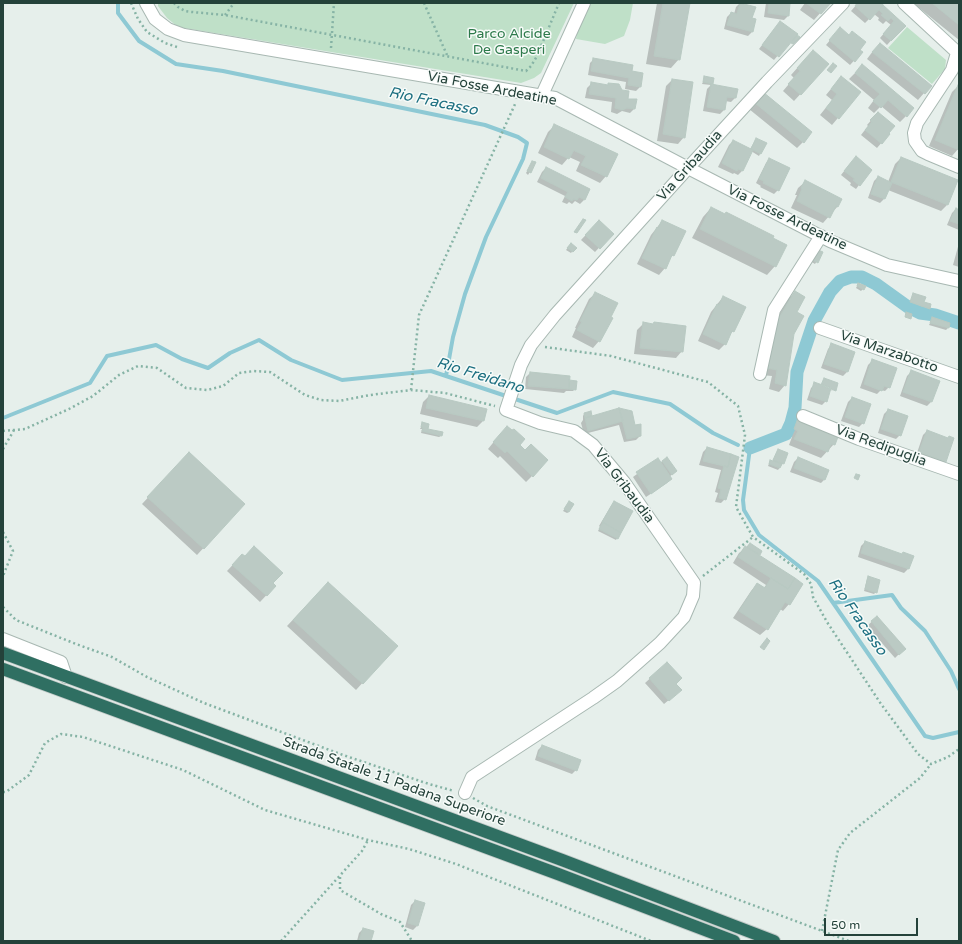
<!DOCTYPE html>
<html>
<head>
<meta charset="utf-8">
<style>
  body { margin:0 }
  #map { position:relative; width:962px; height:944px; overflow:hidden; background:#e6efeb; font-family:"Varela Round",sans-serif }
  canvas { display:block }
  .frame { position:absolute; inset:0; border:4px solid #24423a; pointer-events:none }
  .scale { position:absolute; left:824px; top:918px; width:94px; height:18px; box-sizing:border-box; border:2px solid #24423a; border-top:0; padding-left:5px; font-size:12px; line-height:14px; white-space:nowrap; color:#24423a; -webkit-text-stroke:3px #f7fbf9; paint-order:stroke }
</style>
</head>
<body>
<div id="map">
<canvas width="962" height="944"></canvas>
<div class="frame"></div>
<div class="scale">50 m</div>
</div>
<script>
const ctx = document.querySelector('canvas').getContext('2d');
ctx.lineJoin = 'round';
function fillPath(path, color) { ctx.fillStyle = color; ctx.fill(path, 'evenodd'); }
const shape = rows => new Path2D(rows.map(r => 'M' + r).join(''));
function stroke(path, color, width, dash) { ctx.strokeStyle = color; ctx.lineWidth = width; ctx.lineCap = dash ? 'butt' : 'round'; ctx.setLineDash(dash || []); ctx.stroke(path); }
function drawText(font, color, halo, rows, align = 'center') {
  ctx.font = font + ' "Varela Round",sans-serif'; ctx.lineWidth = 3; ctx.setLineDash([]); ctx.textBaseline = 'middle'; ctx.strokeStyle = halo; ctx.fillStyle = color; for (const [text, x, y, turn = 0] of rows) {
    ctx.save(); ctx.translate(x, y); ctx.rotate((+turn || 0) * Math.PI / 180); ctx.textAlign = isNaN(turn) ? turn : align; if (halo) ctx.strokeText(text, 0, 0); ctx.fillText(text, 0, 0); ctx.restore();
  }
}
fillPath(shape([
  [158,3,574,3,541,73,534,78,521,83,178,27,167,18,158,6],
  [589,3,633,3,630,20,624,36,605,44,576,39,578,26],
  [907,27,946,60,945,69,932,84,888,48]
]), '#bfe0c8');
fillPath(shape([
  [657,3,689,3,679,59,671,68,646,64],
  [740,3,751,19,752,32,748,36,724,29,727,17,731,13,734,14,736,7],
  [766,3,789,3,788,16,784,20,764,17],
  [805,3,829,3,814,20,800,10],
  [858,3,879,3,904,26,887,45,880,38,891,25,886,21,883,24,878,20,879,18,874,14,865,23,851,11],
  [913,3,959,3,959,40],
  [780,22,796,34,774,60,759,49],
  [836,33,862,52,850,65,826,45],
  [873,51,930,86,918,100,867,59],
  [807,57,828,64,794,101,783,91,794,78,791,75],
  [594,59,631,72,640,87,636,91,625,89,626,82,588,75,590,63],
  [862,66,906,116,900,122,881,106,874,113,868,108,874,100,849,79],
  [705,77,712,83,711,85,737,89,735,98,731,102,725,101,724,110,720,114,703,111,707,89,711,85,702,84],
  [672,80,684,137,678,144,657,141,666,86],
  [591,84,607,86,609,84,627,100,634,109,630,113,622,111,617,114,611,112,612,102,585,98,587,88],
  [835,84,859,93,832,125,820,115,832,100,826,95],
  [958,86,959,148,952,156,929,146,952,92],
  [757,100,803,142,797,148,749,109],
  [874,117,889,134,877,148,861,135,868,126,867,125],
  [555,125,617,155,606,176,600,183,576,171,580,162,569,157,562,165,538,153,548,132],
  [756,139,765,144,759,156,751,151,742,171,738,175,734,173,733,174,718,167,729,145,733,141,750,149],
  [901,158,957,181,947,205,941,211,888,190,884,199,880,203,868,198,874,181,878,177,888,182,895,164],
  [770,159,778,190,774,194,760,187,761,186,756,183,766,163],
  [852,161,859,185,856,189,850,185,851,183,841,175],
  [532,162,535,163,528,175,526,173],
  [546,168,589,189,584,200,580,204,575,201,572,204,569,202,567,204,562,202,565,196,537,182,542,172],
  [805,182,838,206,823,223,791,208,797,195,795,195,798,188],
  [711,208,725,215,775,266,767,275,692,238,703,217],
  [956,209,959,211,959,230,947,225,952,213],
  [599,221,612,234,595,252,581,240],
  [662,221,673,255,669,259,665,268,659,275,637,264,651,235],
  [959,243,959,267,953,265],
  [569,246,575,248,571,253,566,250],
  [822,253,815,264,810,261],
  [858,284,863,289,861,291,856,288],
  [795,292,796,312,785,385,779,392,769,389,772,376,761,375,773,325,789,298],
  [596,293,599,341,593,348,572,337,576,328,575,328,589,299],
  [914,294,929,308,927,310,909,304],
  [723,297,733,331,729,335,725,344,719,350,698,341,711,312],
  [932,319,949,324,948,328,946,330,929,325],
  [644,323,682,351,676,358,634,354,637,330],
  [832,345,854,353,847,372,843,376,821,368,828,349],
  [872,361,889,387,885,391,881,390,877,394,860,388,868,365],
  [911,372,938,381,931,402,927,406,900,396,907,376],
  [530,373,568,380,575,389,573,391,566,391,564,393,525,389,526,377],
  [815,384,834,391,830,390,826,401,822,405,807,400,811,388],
  [429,396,486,410,483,421,477,427,420,414,423,402],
  [852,398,863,423,859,427,841,421,848,402],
  [619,409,640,436,636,440,624,442,619,425,584,434,581,423,583,420,583,416,584,414,592,417],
  [888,410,900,435,896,439,878,433,884,414],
  [798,419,834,444,821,458,789,445,792,437,788,436,792,425],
  [423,423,427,429,441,436,439,437,421,433,422,429,420,429],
  [927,431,945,461,941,465,916,456,923,435],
  [501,433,518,445,532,476,526,482,500,456,498,458,488,449],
  [707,448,738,457,725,499,721,503,715,502,718,493,715,492,721,470,699,465,703,452],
  [778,450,783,463,778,470,768,466,770,461,772,462],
  [798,458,825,479,821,483,790,472,794,462],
  [657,459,660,464,662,461,674,473,669,477,671,479,667,483,646,497,633,477],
  [183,460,244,504,197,555,142,504],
  [569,502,569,512,567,513,563,511],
  [615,502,621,532,616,540,598,531,600,527,599,526,611,506],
  [865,542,908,569,904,573,858,557,861,546],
  [750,544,761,552,758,555,802,584,789,604,783,611,780,609,767,629,760,635,733,618,751,591,757,584,763,589,766,585,733,563,739,553],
  [242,555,275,586,260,602,227,571],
  [868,578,876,592,874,594,864,591,867,579],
  [322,589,396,646,356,690,287,626],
  [877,617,904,649,895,658,867,626],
  [667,663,676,694,664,704,645,683],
  [542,746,576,770,572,774,535,760,538,750],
  [415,901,417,926,413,930,405,927,411,905],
  [363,929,370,941,357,941,359,933]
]), '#0003');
stroke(shape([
  [118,3,118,13,139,41,176,64,223,71,485,125,518,137,527,143,523,159,486,237,465,294,453,337,446,376],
  [3,418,90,383,107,356,156,345,182,359,208,368,230,353,259,340,291,360,342,380,431,371,557,413,613,392,670,404,713,433,738,445],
  [750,448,743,500,744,510,759,535,818,581,925,736,933,738,959,732],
  [833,603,892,595,901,608,925,631,951,671,959,689]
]), '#8ec9d4', 4);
stroke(shape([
  [750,448,786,434,791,423,795,408,797,372,814,321,830,292,840,281,851,277,862,277,876,284,908,307,920,313,935,315,959,323]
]), '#8ec9d4', 13);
const building = shape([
  [663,3,690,3,680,60,654,56,663,3],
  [740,3,756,7,752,18,756,19,753,32,727,25,731,12,737,14,740,3],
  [769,3,790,3,789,16,768,13,769,3],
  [806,3,831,3,821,14,806,3],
  [857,3,881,3,883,5,870,20,855,6,857,3],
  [932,3,959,3,959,25,932,3],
  [883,5,906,26,891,41,883,34,894,21,891,18,888,21,881,15,883,14,879,10,883,5],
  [780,21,798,34,779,57,762,45,780,21],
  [840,27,849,35,852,31,866,42,860,50,863,52,855,62,829,40,840,27],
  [797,35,800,37,793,44,791,43,797,35],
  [880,43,932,86,925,94,872,52,880,43],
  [813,50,829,64,801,95,788,84,800,71,797,68,813,50],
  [593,58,633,65,632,71,643,73,641,87,628,85,629,78,591,71,593,58],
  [833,63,837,66,831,73,827,70,833,63],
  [862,64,914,108,907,117,888,100,881,108,873,101,880,94,855,73,862,64],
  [704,76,714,78,713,84,703,82,704,76],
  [841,76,861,92,839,119,826,108,837,94,831,89,841,76],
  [672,79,693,82,685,138,663,134,672,79],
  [591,82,608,85,608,83,619,84,622,90,629,91,628,99,637,99,635,109,627,108,622,110,615,108,616,98,589,94,591,82],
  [711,84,738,89,736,98,727,97,725,110,707,107,711,84],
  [958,85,959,85,959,150,935,140,958,85],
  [763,92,812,132,804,143,755,103,763,92],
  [878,112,895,126,889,133,890,134,882,144,865,130,872,122,870,120,878,112],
  [554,124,618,154,607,177,581,165,586,156,575,151,574,150,569,159,544,147,554,124],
  [756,138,767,143,761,154,751,149,756,138],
  [733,140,753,150,743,171,738,169,737,171,722,163,733,140],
  [856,156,872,170,860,186,853,180,855,179,844,171,856,156],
  [901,157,958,180,948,205,891,182,901,157],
  [769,158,790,168,779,191,763,183,764,181,759,179,769,158],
  [532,161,536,162,531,173,527,171,532,161],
  [546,167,590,189,585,200,579,197,577,200,573,199,572,201,565,197,568,192,541,178,546,167],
  [878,176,892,183,885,199,871,194,878,176],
  [805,180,842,199,838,207,836,206,830,218,797,201,802,189,801,188,805,180],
  [711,207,725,214,726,212,774,236,773,238,787,245,776,267,700,229,711,207],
  [956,208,959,210,959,224,950,221,956,208],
  [583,219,586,220,577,233,574,232,583,219],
  [599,220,614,234,600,249,585,235,599,220],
  [662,220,686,231,674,256,672,255,666,269,642,258,657,227,658,228,662,220],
  [571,243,577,248,573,252,567,248,571,243],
  [816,249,823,252,818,263,811,259,816,249],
  [858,283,866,286,864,290,857,286,858,283],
  [795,291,805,297,797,312,804,316,794,334,786,386,775,383,777,370,767,368,775,330,779,318,795,291],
  [595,292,618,303,611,317,613,318,600,342,577,330,582,322,580,321,595,292],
  [913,293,926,297,924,302,931,304,930,309,910,302,913,293],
  [723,296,746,307,734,332,732,331,726,345,703,334,717,304,719,305,723,296],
  [906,312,912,314,911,319,905,317,906,312],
  [932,317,950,323,949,328,930,323,932,317],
  [643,322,653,324,654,322,686,326,683,352,640,348,643,322],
  [831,343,855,352,848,372,824,364,831,343],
  [872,359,897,368,890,388,884,386,882,391,864,384,872,359],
  [911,370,940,381,932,402,903,392,911,370],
  [530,372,570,376,569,389,528,386,530,372],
  [824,378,838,383,836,391,821,385,824,378],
  [569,380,577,381,576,390,569,389,569,380],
  [814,382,831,388,827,402,810,396,814,382],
  [429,395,487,409,484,421,426,408,429,395],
  [852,397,871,404,864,424,845,417,852,397],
  [619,408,632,411,635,425,641,424,641,436,627,439,619,408],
  [619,408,623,421,588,431,585,418,619,408],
  [888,409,908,416,901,436,881,429,888,409],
  [591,411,592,416,585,418,584,413,591,411],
  [798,418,839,434,835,445,831,444,828,452,794,439,798,431,794,429,798,418],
  [422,422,429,424,428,429,443,432,442,436,422,431,423,428,421,427,422,422],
  [507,426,512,430,514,429,525,439,520,445,525,450,531,444,548,460,533,477,507,451,505,453,493,442,507,426],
  [927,430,948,438,949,436,954,438,946,462,919,452,927,430],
  [707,447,731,454,728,467,703,461,707,447],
  [778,449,788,453,784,464,773,460,778,449],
  [189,452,245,504,204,549,147,497,189,452],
  [731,454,739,457,726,500,719,498,721,489,718,488,724,466,728,467,731,454],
  [667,457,677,471,672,475,662,461,667,457],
  [798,457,829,470,825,480,794,468,798,457],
  [658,458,672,479,651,494,636,472,658,458],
  [770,460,782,464,780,468,769,464,770,460],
  [856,474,860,475,858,480,854,478,856,474],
  [569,501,574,504,569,512,564,509,569,501],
  [614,501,633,511,621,533,602,522,614,501],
  [603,522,621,533,618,539,599,529,603,522],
  [865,541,902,554,903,552,914,556,909,569,861,553,865,541],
  [750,543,762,551,760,555,747,547,750,543],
  [254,546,283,573,273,583,276,586,267,596,232,565,242,554,245,556,254,546],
  [745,546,795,578,788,589,738,557,745,546],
  [868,576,880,580,877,593,865,589,868,576],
  [771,578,788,589,795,578,803,584,790,605,785,602,768,630,739,611,757,583,765,588,771,578],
  [328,582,398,646,363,684,293,620,328,582],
  [877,616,906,649,899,655,871,621,877,616],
  [767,638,770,641,764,650,760,647,767,638],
  [667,662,682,678,676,684,682,690,669,701,649,678,667,662],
  [542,745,581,760,577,771,538,756,542,745],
  [415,900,425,903,418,926,408,923,415,900],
  [363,928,374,931,371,941,359,941,363,928]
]);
fillPath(building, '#bbcac4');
stroke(building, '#b8c9c2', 1);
const minor = shape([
  [146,3,155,19,168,29,184,35,555,98,688,168,830,241,887,265,959,281],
  [904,3,959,54],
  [957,53,952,70,917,123,914,133,915,141,922,151,928,154,959,167],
  [542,95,584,3],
  [820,328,959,377],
  [760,374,774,310,821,236],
  [803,416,859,439,959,474],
  [3,639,61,662,66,677],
  [465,793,472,777,593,698,617,681,660,643,684,617,693,596,694,583,624,482,593,445,574,431,540,423,506,410,521,365,531,345,555,315,688,168,767,82,843,3]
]);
const highway = shape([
  [3,653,562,860,774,941],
  [3,669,558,874,734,941]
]);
stroke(minor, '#a8b8b2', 14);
stroke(highway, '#c2cac8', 14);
stroke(shape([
  [131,3,138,19,147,32,165,43,177,47],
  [174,3,178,7,185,11,192,12,225,15,526,71,531,66,537,56,559,3],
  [424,3,447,55],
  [225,15,234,3],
  [331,48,334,3],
  [545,347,611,356,708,382,738,406,745,435,736,507,753,537,804,574,811,584,813,597,827,622,881,704,918,754,931,764,948,757,959,749],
  [411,390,419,315,516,102],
  [3,431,25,429,69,409,93,396,119,375,138,366,157,368,186,388,207,390,223,386,239,373,254,371,270,372,305,395,321,400,339,401,370,395,411,390,445,393,495,406],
  [3,449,14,430],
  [3,532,13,551,3,576],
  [703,576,753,537],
  [3,607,16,620,76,644,112,657,147,677,204,703,343,755,429,784,454,791],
  [3,792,6,792,29,775,45,743,61,734,83,737,183,770,265,810,368,840,409,849,456,864,651,941],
  [473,798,487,806,849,941],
  [340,877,340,890,381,914,400,922,412,941],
  [822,931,838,850,850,833,920,778,931,764],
  [281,941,362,851,368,840]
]), '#86b3a5', 2.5, [2, 3]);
stroke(minor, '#fff', 12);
stroke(highway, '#2f6f62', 12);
drawText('14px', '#2d7a4b', '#f7fbf9', [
  ["Parco Alcide",509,34],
  ["De Gasperi",509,50]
]);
drawText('14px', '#24423a', '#f7fbf9', [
  ["Via Fosse Ardeatine",492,89,11],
  ["Via Gribaudia",690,166,-48],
  ["Via Fosse Ardeatine",787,218,26],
  ["Via Marzabotto",889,352,19],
  ["Via Redipuglia",881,446,20],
  ["Via Gribaudia",624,486,53],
  ["Strada Statale 11 Padana Superiore",394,782,20]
]);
drawText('italic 15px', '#1c6f80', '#f7fbf9', [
  ["Rio Fracasso",433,102,12],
  ["Rio Freidano",480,376,17],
  ["Rio Fracasso",857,617,55]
]);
</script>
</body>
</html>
